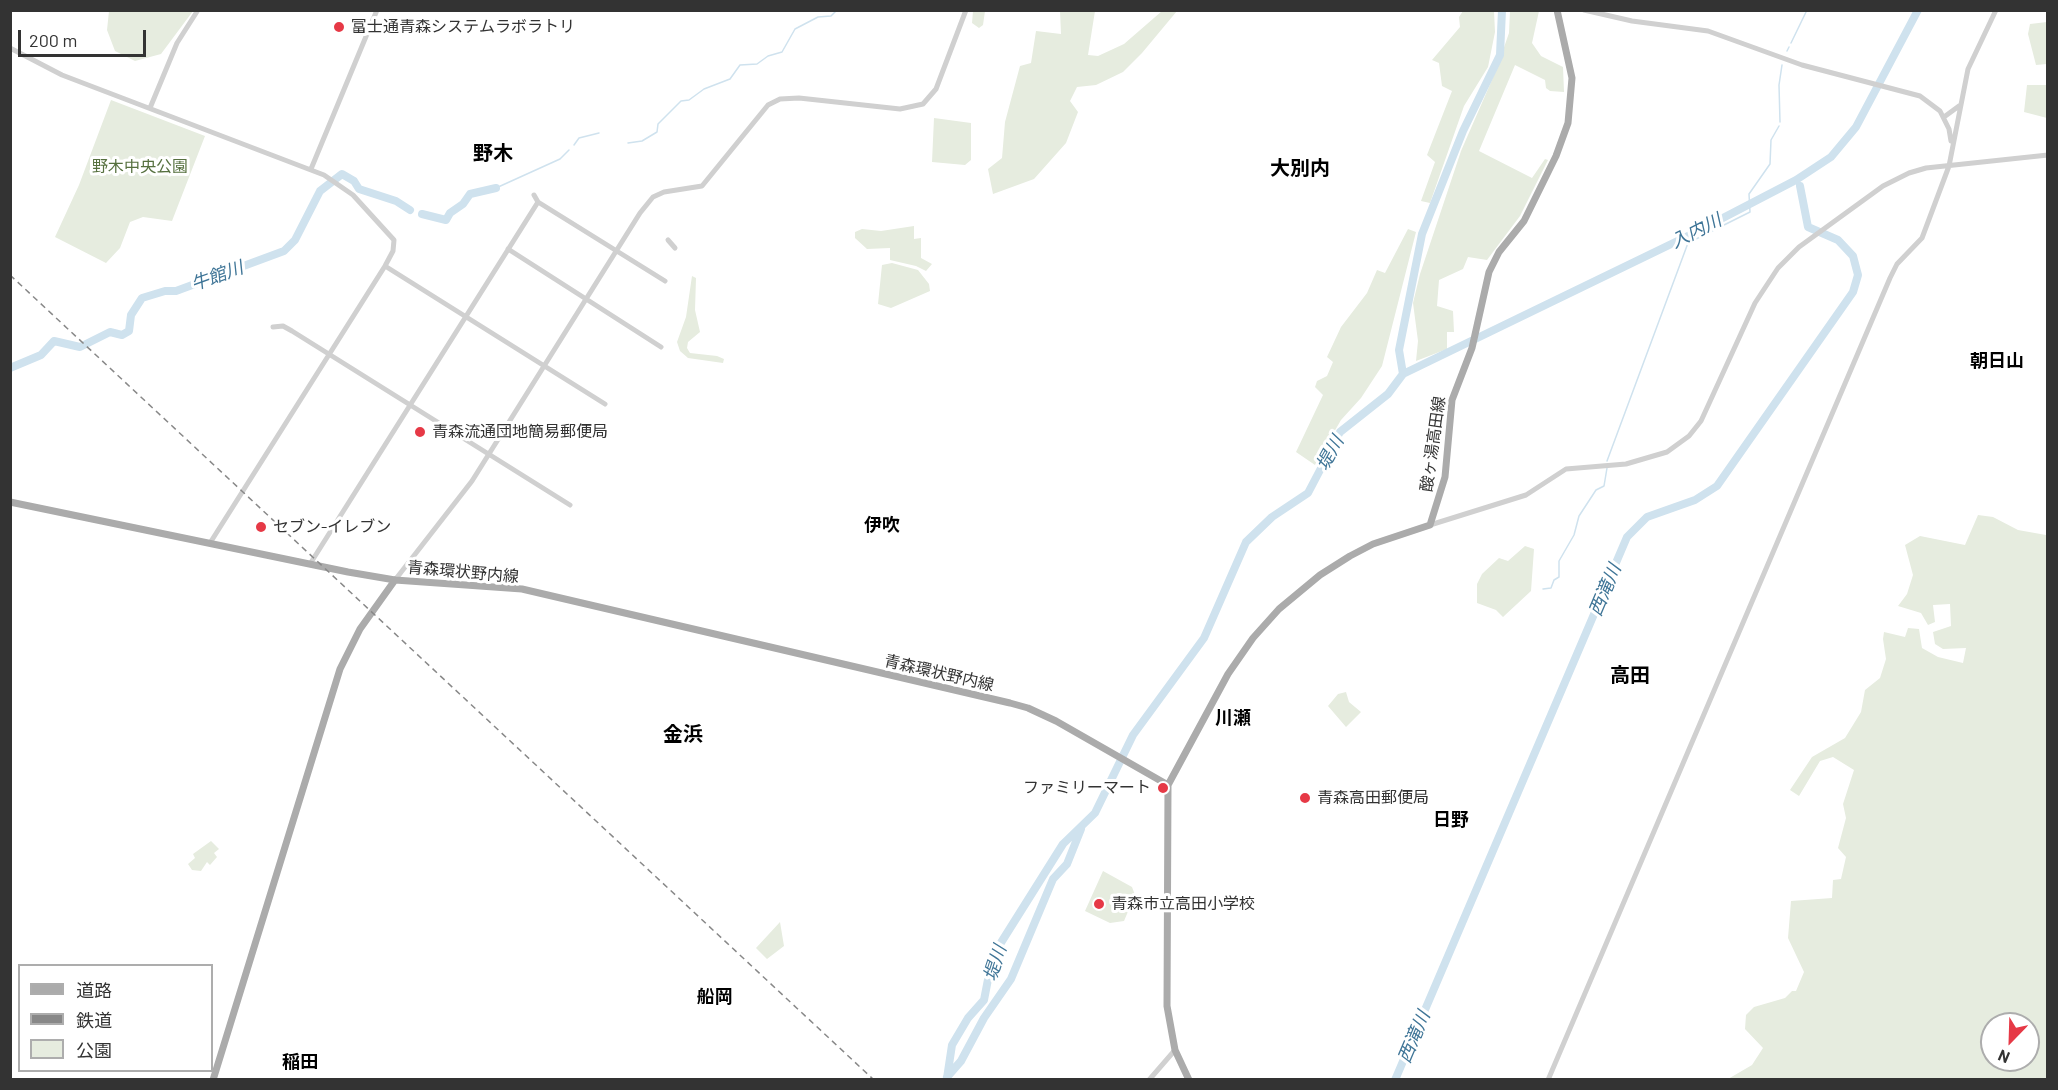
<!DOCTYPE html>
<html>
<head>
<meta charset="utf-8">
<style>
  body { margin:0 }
  #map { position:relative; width:2058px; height:1090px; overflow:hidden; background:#fff; font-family:Barlow,"Noto Sans JP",sans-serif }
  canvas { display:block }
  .frame { position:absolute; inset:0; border:12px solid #333; pointer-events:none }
  .legend { position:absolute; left:18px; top:964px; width:195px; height:108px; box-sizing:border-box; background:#fff; border:2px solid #adadad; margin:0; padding:8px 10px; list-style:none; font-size:18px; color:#333 }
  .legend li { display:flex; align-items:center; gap:12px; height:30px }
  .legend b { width:30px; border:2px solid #adadad }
  .north { position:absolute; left:1980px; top:1012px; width:60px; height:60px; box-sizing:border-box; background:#fff; border:2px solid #adadad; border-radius:50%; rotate:203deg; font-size:16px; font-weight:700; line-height:24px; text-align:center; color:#333 }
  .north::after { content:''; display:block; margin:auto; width:21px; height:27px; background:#e63946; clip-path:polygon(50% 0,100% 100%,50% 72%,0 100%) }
  .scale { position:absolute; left:18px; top:30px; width:128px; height:27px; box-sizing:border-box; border:3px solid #333; border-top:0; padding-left:8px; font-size:18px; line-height:21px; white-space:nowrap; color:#333; -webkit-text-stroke:4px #fff; paint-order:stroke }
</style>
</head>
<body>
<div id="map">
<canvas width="2058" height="1090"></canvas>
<div class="frame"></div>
<ul class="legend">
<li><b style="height:8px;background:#ababab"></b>道路</li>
<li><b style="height:8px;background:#888"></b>鉄道</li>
<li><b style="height:16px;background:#e6ecdf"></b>公園</li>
</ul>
<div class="north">N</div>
<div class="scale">200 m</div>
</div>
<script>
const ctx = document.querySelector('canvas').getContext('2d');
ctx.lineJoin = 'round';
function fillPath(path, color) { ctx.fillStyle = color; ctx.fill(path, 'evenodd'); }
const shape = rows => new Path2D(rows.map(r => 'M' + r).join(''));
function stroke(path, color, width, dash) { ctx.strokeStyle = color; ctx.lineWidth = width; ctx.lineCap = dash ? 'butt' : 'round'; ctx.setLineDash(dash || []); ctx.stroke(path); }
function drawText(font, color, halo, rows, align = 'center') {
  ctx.font = font + ' Barlow,"Noto Sans JP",sans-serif'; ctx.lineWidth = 6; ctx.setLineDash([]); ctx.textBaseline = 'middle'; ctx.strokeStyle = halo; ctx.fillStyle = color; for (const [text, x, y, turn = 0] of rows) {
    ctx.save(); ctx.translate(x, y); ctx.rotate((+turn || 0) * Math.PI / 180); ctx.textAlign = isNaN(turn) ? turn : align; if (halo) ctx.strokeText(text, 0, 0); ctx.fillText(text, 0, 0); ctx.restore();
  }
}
fillPath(shape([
  [109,11,109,10,193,11,161,54,135,61,115,51,107,30],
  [973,11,985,11,983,25,979,28,972,23],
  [1060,11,1095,11,1088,55,1098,56,1124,44,1162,11,1177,11,1142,53,1123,72,1096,85,1077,87,1070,101,1078,112,1066,143,1034,179,993,194,988,169,1002,158,1005,122,1020,66,1031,63,1036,31,1061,34],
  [1463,11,1494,11,1495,32,1488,67,1464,106,1430,203,1421,201,1435,162,1427,155,1452,91,1442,86,1439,63,1432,60,1460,27,1459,17],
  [1510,11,1539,11,1532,43,1541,56,1563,67,1564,92,1550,91,1546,88,1545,80,1515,65,1479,151,1532,178,1545,159,1548,160,1520,216,1487,260,1468,257,1463,269,1439,280,1437,306,1453,311,1454,332,1447,332,1447,349,1416,361,1418,341,1413,303,1420,274,1461,151,1495,73,1509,33],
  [2047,22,2047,64,2036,65,2028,34,2030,24],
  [2027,85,2047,85,2047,118,2024,112],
  [111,100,205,136,172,221,143,217,130,222,120,248,106,263,55,237,79,185],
  [934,118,971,123,971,160,965,165,932,162],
  [914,226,914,239,921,238,921,258,932,264,926,271,916,266,890,260,890,248,867,249,855,238,855,232,862,229,881,231],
  [1408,229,1416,232,1382,366,1361,398,1341,420,1315,465,1296,452,1323,395,1315,387,1317,381,1327,376,1333,362,1327,357,1341,327,1367,293,1377,270,1385,273],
  [892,263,918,270,929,284,930,291,891,308,878,304,882,265],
  [692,276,696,278,695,310,700,332,688,342,687,348,690,353,717,356,724,359,723,363,688,358,680,351,677,342,686,317],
  [1978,515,1993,517,2018,530,2046,535,2047,542,2047,1079,1728,1079,1752,1065,1763,1048,1745,1029,1746,1015,1754,1007,1785,998,1792,991,1796,991,1804,972,1788,938,1791,901,1832,898,1833,880,1841,879,1846,857,1838,848,1846,818,1843,804,1854,770,1833,757,1820,761,1799,796,1790,790,1812,757,1845,738,1861,712,1865,690,1880,678,1886,659,1883,639,1884,632,1905,637,1908,628,1919,629,1922,648,1938,657,1963,663,1966,648,1943,649,1935,644,1933,632,1951,626,1950,604,1933,605,1935,622,1928,625,1921,613,1898,606,1907,594,1913,575,1905,545,1920,536,1965,545],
  [1992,1024,2028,1024,2028,1060,1992,1060],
  [1525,546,1534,549,1531,591,1503,617,1496,610,1477,603,1477,584,1482,574,1499,558,1508,561],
  [1346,692,1349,702,1361,712,1346,727,1328,706,1338,694],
  [211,841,219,849,214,853,217,857,210,865,207,862,201,871,192,870,188,864,195,858,193,854],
  [1103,871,1132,887,1135,895,1124,921,1110,923,1085,911],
  [780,922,784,946,767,959,756,948]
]), '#e6ecdf');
stroke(shape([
  [1791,43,1807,10],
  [1787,51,1789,47],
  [1780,122,1779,85,1782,65],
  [628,143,642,141,657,132,658,124,681,101,689,100,704,89,730,79,740,65,757,64,768,56,782,52,795,29,818,17,831,16,837,10],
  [574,145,579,138,599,133],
  [496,188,560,159,569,150],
  [1607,461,1688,243,1750,212,1749,194,1770,164,1771,140,1779,126],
  [1543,589,1551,588,1554,580,1559,577,1559,561,1574,535,1579,516,1596,490,1604,486,1607,468]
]), '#cfe2ee', 1.5);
stroke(shape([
  [422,214,446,220,450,213,463,204,470,194,496,188],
  [10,368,41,355,54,341,80,347,110,332,122,335,129,331,131,315,142,298,165,291,176,291,284,251,295,240,320,191,342,174,354,181,359,189,396,201,410,210],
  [1403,374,1694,233,1796,180,1831,157,1856,127,1918,10],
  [947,1077,961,1061,984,1018,1011,979,1053,879,1067,864,1081,829],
  [947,1078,952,1045,968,1018,984,1000,991,964,997,949,1063,844,1095,813,1133,735,1204,638,1246,542,1272,517,1308,493,1340,432,1388,394,1403,374,1399,350,1422,234,1463,131,1500,55,1502,10],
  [1395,1080,1627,537,1647,517,1695,500,1717,486,1853,292,1858,275,1853,256,1838,240,1808,227,1800,186]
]), '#cfe2ee', 8);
stroke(shape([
  [1584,10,1632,21,1708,31,1802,65,1920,96,1940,111,1949,129,1951,141],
  [10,48,62,75,324,175,353,195,394,240,393,251,385,266,210,543],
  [150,108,177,43,198,10],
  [1944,117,1959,106],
  [311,169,377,10],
  [538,202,665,281],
  [668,240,675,248],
  [508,249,661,347],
  [385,266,605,404],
  [273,327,283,326,292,331,570,505],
  [1430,525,1526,495,1566,469,1626,464,1667,452,1689,436,1701,421,1755,303,1778,268,1799,247,1883,186,1909,173,1926,168,2048,155],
  [310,564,538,202,534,195],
  [395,580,472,481,640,213,653,197,664,192,702,186,768,105,780,99,799,98,900,109,923,104,936,89,966,10],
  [1149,1080,1175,1050],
  [1548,1080,1890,278,1897,264,1922,238,1949,166,1968,69,1996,10]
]), '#d0d0d0', 5);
stroke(shape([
  [10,502,348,572,395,580,522,589,1010,703,1028,708,1056,721,1168,785],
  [213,1080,340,669,360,629,395,580],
  [1189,1080,1175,1050,1167,1006,1168,785,1228,674,1253,638,1279,609,1320,575,1350,556,1373,544,1430,525,1445,477,1452,400,1472,348,1489,272,1499,252,1524,221,1556,156,1568,123,1572,78,1557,10]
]), '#ababab', 7);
stroke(shape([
  [10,275,874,1080]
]), '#888', 1.5, [6, 4.5]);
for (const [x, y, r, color] of [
  [339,27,6,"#e63946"],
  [420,432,6,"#e63946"],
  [261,527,6,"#e63946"],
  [1163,788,6,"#e63946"],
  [1305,798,6,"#e63946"],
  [1099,904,6,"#e63946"]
]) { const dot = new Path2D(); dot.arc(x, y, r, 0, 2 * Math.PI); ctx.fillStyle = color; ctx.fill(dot); stroke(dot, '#fff', 2); }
drawText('16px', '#333', '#fff', [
  ["富士通青森システムラボラトリ",351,27],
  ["青森流通団地簡易郵便局",432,432],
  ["セブン-イレブン",273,527],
  ["ファミリーマート",1151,788,"right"],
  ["青森高田郵便局",1317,798],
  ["青森市立高田小学校",1111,904]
], 'left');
drawText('16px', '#56703f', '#fff', [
  ["野木中央公園",140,167]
]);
drawText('16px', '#333', '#fff', [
  ["酸ヶ湯高田線",1433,444,-82],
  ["青森環状野内線",463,572,5],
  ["青森環状野内線",939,673,13]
]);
drawText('italic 18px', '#3f7597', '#fff', [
  ["入内川",1696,231,-27],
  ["牛館川",217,276,-20],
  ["堤川",1330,453,-61],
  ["西滝川",1605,590,-67],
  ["堤川",995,963,-72],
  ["西滝川",1414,1037,-67]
]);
drawText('bold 18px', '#000', '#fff', [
  ["朝日山",1997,361],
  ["伊吹",882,525],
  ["川瀬",1233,718],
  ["日野",1451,820],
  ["船岡",715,997],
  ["稲田",300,1062]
]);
drawText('bold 20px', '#000', '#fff', [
  ["野木",493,153],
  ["大別内",1300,168],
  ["高田",1630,675],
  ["金浜",683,734]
]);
</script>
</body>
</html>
